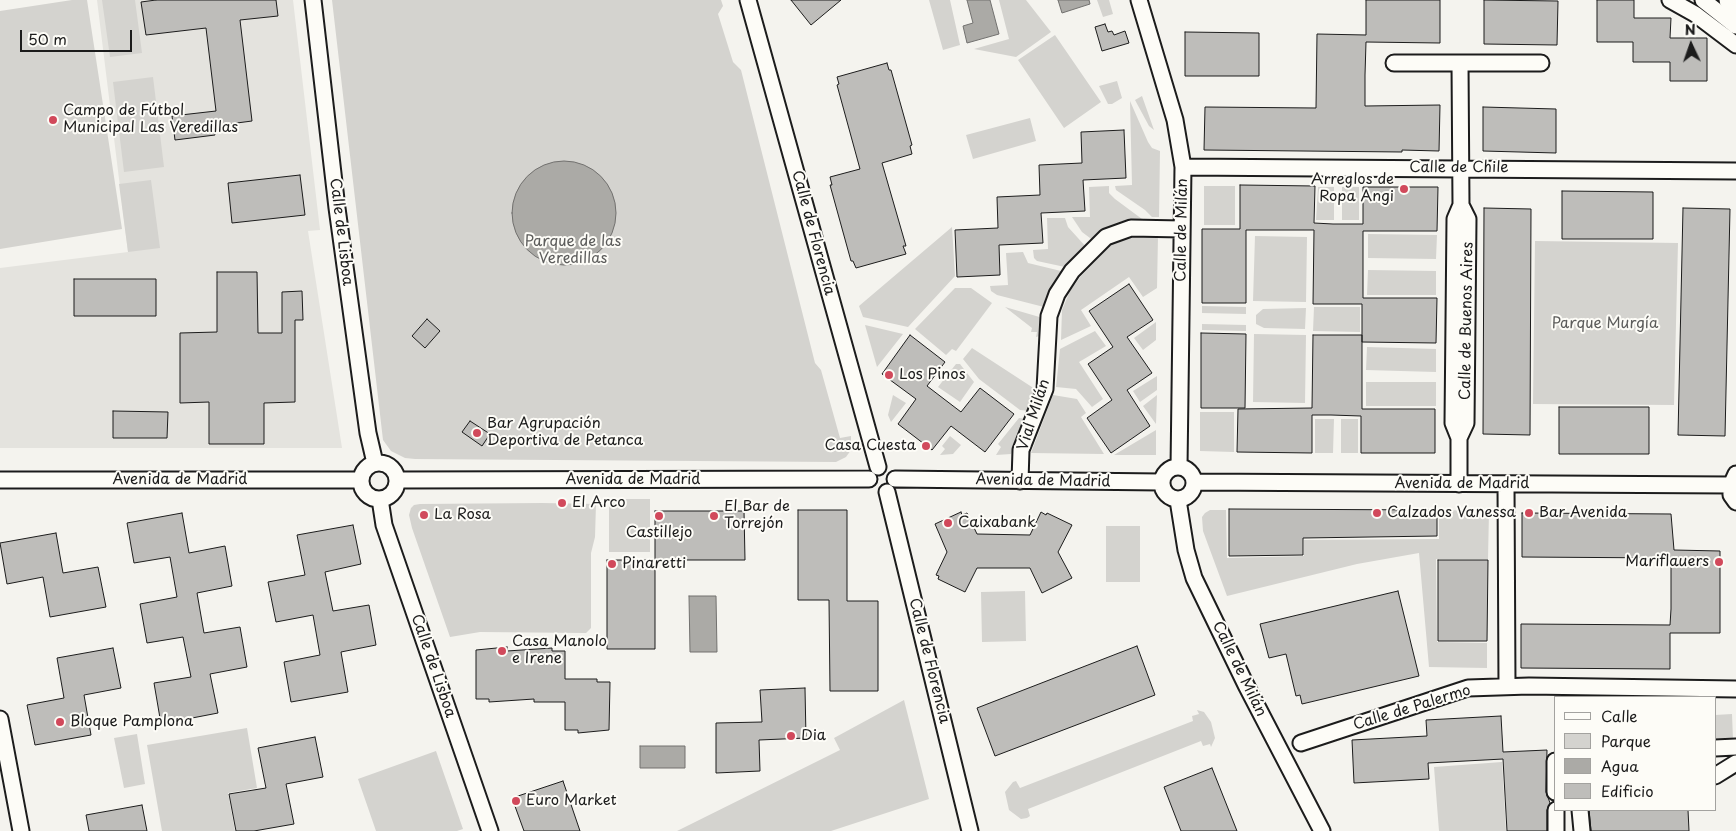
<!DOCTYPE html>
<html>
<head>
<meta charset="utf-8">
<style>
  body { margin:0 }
  #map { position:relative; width:1736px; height:831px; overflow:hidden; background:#f4f3ee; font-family:"Playpen Sans",sans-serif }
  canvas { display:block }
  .legend { position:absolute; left:1554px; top:696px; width:162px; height:115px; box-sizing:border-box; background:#fdfcf7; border:1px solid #a3a29f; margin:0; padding:6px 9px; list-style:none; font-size:15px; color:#1c1c1c }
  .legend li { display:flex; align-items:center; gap:10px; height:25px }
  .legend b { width:25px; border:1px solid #a3a29f }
  .north { position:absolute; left:1666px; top:20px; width:50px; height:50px; -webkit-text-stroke:4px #fdfcf7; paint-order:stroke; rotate:357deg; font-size:14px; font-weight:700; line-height:20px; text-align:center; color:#1c1c1c }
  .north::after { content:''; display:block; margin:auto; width:18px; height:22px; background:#1c1c1c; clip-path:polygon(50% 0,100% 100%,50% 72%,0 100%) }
  .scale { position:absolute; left:20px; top:30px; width:112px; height:22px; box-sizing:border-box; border:2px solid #1c1c1c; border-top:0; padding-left:6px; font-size:15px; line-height:18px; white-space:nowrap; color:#1c1c1c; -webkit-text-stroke:4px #fdfcf7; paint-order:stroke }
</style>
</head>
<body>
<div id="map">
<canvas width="1736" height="831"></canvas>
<ul class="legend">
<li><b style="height:6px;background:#fdfcf7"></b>Calle</li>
<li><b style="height:14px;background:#d4d3cf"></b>Parque</li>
<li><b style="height:14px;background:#abaaa6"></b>Agua</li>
<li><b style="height:14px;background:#bebdba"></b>Edificio</li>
</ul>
<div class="north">N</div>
<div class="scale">50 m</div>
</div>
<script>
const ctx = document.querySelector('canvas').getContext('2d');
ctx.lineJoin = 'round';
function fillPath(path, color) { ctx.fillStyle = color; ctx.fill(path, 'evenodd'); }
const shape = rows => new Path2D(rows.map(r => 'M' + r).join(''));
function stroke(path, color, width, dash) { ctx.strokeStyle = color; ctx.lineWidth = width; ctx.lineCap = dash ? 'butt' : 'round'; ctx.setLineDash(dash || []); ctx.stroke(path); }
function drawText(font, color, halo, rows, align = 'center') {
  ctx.font = font + ' "Playpen Sans",sans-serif'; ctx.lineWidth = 4; ctx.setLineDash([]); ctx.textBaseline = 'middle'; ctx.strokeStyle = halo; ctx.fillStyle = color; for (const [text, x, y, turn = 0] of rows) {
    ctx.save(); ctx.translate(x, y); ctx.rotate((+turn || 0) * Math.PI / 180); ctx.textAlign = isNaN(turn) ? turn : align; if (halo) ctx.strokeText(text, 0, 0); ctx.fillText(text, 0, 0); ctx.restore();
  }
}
fillPath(shape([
  [97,0,293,0,320,230,308,231,342,448,0,448,0,268,128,252]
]), '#e4e3de');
fillPath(shape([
  [72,0,87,0,122,229,0,249,0,11],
  [102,0,135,0,142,53,110,57],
  [332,0,721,0,723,6,718,14,733,62,741,70,815,363,821,370,840,438,851,436,851,450,846,457,836,462,415,459,405,458,391,451,383,440],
  [929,0,950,0,960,45,943,50],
  [999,0,1026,0,1051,32,1016,57,974,49,1009,39],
  [1097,0,1109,0,1113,14,1103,17],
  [1055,35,1101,102,1064,128,1018,60],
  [153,77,164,167,124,172,113,82],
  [1117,81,1122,98,1112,104,1108,104,1099,86],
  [1142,96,1154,130,1149,126,1135,100],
  [1130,101,1148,142,1152,148,1160,151,1159,217,1152,217,1145,210,1116,190,1115,186,1132,185],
  [1030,118,1036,141,973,159,966,135],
  [151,180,160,248,128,252,119,184],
  [1109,186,1109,193,1115,199,1142,219,1123,221,1108,228,1094,241,1082,232,1072,217,1090,217,1089,187],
  [1204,186,1235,186,1235,225,1204,225],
  [1318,187,1334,187,1334,220,1316,220],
  [1342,187,1359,187,1359,220,1342,220],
  [1047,218,1065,218,1068,227,1087,248,1065,267,1037,261,1034,258,1033,250,1048,249],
  [952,227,955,276,908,327,863,317,859,306],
  [1368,234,1437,235,1436,259,1368,258],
  [1129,236,1158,236,1157,288,1143,297,1129,277,1081,310,1091,326,1061,340,1062,310,1070,291,1081,276,1113,243],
  [1255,236,1307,237,1306,302,1253,301],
  [1535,241,1678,243,1674,405,1533,404],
  [1023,252,1028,263,1061,271,1061,274,1048,293,1044,307,997,295,991,291,990,286,1008,285,1006,253],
  [1368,270,1436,271,1436,295,1367,295],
  [955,288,971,288,992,303,956,351,952,349,946,355,915,329],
  [1202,306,1246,307,1246,314,1202,313],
  [1005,307,1043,318,1043,335,1036,337,1037,332,1031,332,1032,328],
  [1314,307,1360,307,1360,332,1313,331],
  [1306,308,1305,329,1264,328,1256,324,1256,315,1263,309],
  [1156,322,1156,340,1143,350,1134,338],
  [1202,324,1246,325,1246,331,1202,330],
  [865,325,903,334,877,367],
  [1095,331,1106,346,1079,362,1103,399,1092,407,1076,389,1056,387,1060,349],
  [1254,334,1306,335,1305,403,1253,402],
  [1367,347,1436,349,1436,372,1366,370],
  [972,348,1038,391,1029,411,1020,410,979,379,963,359],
  [956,364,960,364,974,382,960,402,938,387],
  [1157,376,1157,390,1140,402,1133,391],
  [1366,382,1436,382,1436,406,1366,406],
  [893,395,906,403,891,422,888,415],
  [1053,395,1077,399,1086,413,1081,417,1104,454,1031,453],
  [1157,395,1156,424,1143,406],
  [1200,412,1234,412,1234,452,1200,451],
  [1019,418,1027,419,1011,454,996,455,1001,447,998,444],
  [1315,419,1334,419,1333,453,1315,453],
  [1341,419,1358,419,1358,453,1341,453],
  [1156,430,1156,455,1114,455],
  [950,436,961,445,953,454,940,455,945,449,942,446],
  [609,499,650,499,650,552,609,552],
  [542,503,596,504,595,537,591,553,591,628,586,633,480,632,450,637,412,528,409,515,411,508,414,505,420,504],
  [1210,510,1226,510,1227,558,1304,556,1304,540,1439,539,1439,510,1489,511,1488,559,1436,559,1437,642,1487,643,1487,668,1429,667,1419,553,1357,564,1227,596,1203,531,1202,517,1205,513],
  [1106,526,1140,526,1140,582,1106,582],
  [1025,591,1026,641,982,642,981,592],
  [904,700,929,799,831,831,677,831,840,750,834,738],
  [1197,710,1204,712,1211,722,1215,738,1211,747,1210,744,1203,746,1201,741,1028,809,1030,816,1027,818,1021,819,1009,810,1005,792,1013,782,1016,781,1020,788,1193,721,1192,716,1199,714],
  [1732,714,1733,740,1715,741,1715,715],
  [247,728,257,788,228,793,235,831,162,831,147,745],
  [137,734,145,784,124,788,114,738],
  [436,751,463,829,457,831,376,831,358,779],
  [1502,762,1506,831,1439,831,1434,767]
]), '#d4d3cf');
const water = shape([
  [967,0,990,0,999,34,967,43,963,26,973,23,967,0],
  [1058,0,1089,0,1090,4,1062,13,1058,0],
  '512 213a52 52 0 1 1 104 0a52 52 0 1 1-104 0Z',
  [689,596,716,596,717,652,690,652,689,596],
  [640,746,685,746,685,768,640,768,640,746]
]);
fillPath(water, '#abaaa6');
stroke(water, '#72716f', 1);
const building = shape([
  [156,0,276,0,278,16,240,20,252,121,214,126,215,135,175,140,172,116,216,111,206,28,146,35,141,2,156,0],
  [791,0,841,0,811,25,791,0],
  [1366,0,1440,0,1440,43,1366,42,1365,75,1365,106,1440,105,1439,151,1402,150,1402,152,1204,150,1205,107,1316,108,1317,34,1366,35,1366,0],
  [1484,0,1558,1,1557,45,1484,44,1484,0],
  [1597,0,1634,0,1634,18,1671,18,1670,38,1707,38,1707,81,1670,81,1670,62,1633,62,1633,42,1597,42,1597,0],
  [1105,24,1108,32,1112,31,1114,35,1125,31,1129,43,1102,51,1095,27,1105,24],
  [1185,32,1259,33,1259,76,1185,76,1185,32],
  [887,63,889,70,891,70,912,145,910,146,912,154,882,163,906,246,903,246,906,254,856,268,853,261,851,261,830,185,832,185,830,177,860,169,837,85,839,84,837,77,887,63],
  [1483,107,1556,109,1556,153,1483,151,1483,107],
  [1124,130,1126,178,1083,180,1085,211,1041,213,1043,243,999,245,1000,275,957,277,955,230,998,228,997,197,1040,195,1039,165,1082,163,1081,132,1124,130],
  [300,175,305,215,232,223,228,183,300,175],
  [1240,185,1315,186,1314,223,1333,224,1363,224,1363,187,1438,187,1437,231,1363,231,1363,298,1437,298,1436,343,1362,342,1362,304,1313,304,1314,230,1246,230,1246,303,1202,303,1202,229,1240,229,1240,185],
  [1562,191,1653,192,1653,239,1562,239,1562,191],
  [1484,208,1531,209,1530,435,1483,434,1484,208],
  [1683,208,1730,209,1725,436,1678,435,1683,208],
  [217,272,257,272,258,333,282,333,282,292,302,291,303,320,295,320,295,402,264,403,264,444,209,444,209,402,180,403,180,333,217,332,217,272],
  [74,279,156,279,156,316,74,316,74,279],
  [1129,284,1153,320,1127,337,1152,373,1127,390,1150,426,1111,453,1087,418,1112,400,1088,364,1113,347,1089,311,1129,284],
  [427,319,440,331,425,348,412,336,427,319],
  [1201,333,1246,334,1245,408,1201,408,1201,333],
  [910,335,945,362,927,386,961,412,980,388,1014,414,985,452,951,426,932,450,898,424,916,399,882,374,910,335],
  [1313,335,1362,335,1362,409,1435,409,1435,453,1361,453,1361,416,1331,415,1312,415,1312,453,1237,452,1238,409,1312,408,1313,335],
  [1559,407,1649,407,1649,454,1559,454,1559,407],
  [113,411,168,412,167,438,113,438,113,411],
  [470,421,490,434,482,446,462,432,470,421],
  [1229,509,1437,510,1437,536,1303,538,1303,555,1229,556,1229,509],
  [798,510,847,510,847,601,878,601,878,691,830,691,829,600,798,600,798,510],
  [655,511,744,511,745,560,655,560,655,511],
  [961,512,962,515,967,513,977,534,1030,535,1041,512,1046,515,1047,513,1072,525,1058,552,1072,578,1042,593,1030,568,977,568,965,592,938,579,939,576,936,575,947,552,935,524,961,512],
  [182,513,189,553,225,546,232,586,197,593,204,633,240,627,247,667,210,674,218,713,161,724,154,683,191,677,183,637,147,643,140,604,177,597,170,557,134,563,127,523,182,513],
  [1522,513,1671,514,1674,550,1720,551,1720,633,1670,633,1670,669,1521,668,1521,624,1670,625,1671,609,1671,558,1522,557,1522,513],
  [353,525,361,564,325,572,333,611,369,605,376,645,341,652,348,692,291,702,284,662,320,655,313,615,276,622,268,582,305,575,297,535,353,525],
  [56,533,63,573,98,567,106,607,50,617,43,577,7,584,0,543,56,533],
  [607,560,655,560,655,649,607,649,607,560],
  [1438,560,1488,560,1487,641,1438,641,1438,560],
  [1398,591,1419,676,1302,704,1300,695,1296,696,1286,654,1269,658,1260,624,1398,591],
  [1137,646,1155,695,995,756,977,708,1137,646],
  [507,647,507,651,552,648,552,651,565,651,565,679,597,679,597,682,610,682,609,730,578,733,578,730,565,730,565,702,534,702,534,699,489,702,489,699,476,699,476,650,507,647],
  [113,648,121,688,84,695,91,735,35,745,27,705,64,698,57,658,113,648],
  [805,688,806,738,759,740,760,771,716,773,716,723,762,722,760,690,805,688],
  [1501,716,1503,752,1547,750,1546,792,1550,803,1547,810,1547,831,1507,831,1503,759,1428,763,1429,779,1354,783,1352,740,1427,736,1426,720,1501,716],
  [315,737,323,777,286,784,294,824,254,831,236,831,229,794,266,788,258,748,315,737],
  [1212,768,1237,831,1181,831,1164,787,1212,768],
  [563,781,580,831,524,831,512,798,563,781],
  [142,805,147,831,89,831,86,815,142,805],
  [1589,810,1688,810,1689,831,1591,831,1589,810]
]);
fillPath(building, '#bebdba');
stroke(building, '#1c1c1c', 1);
const minor = shape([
  [313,0,337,208,368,433,375,463],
  [748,0,878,467],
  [1139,0,1175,120,1183,167,1179,467],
  [1670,0,1695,14,1736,45],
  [1703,0,1736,26],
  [1394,63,1541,63],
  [1183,167,1736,171],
  [1459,438,1466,423,1468,219,1461,205,1460,63],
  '361 481a18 18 0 1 1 36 0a18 18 0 1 1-36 0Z',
  '1162 483a16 16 0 1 1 32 0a16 16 0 1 1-32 0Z',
  [1736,474,1731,485,1731,495,1736,502],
  [895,479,1161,482],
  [0,480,361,480],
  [398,480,869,479],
  [1020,481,1021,450,1045,389,1049,316,1057,294,1072,271,1106,237,1131,228,1182,229],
  [1194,482,1731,485],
  [1459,484,1459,438,1453,423,1455,219,1461,205],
  [1506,484,1507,686],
  [887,492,970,831],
  [380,499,384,525,490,831],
  [1178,500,1186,550,1194,578,1246,685,1322,831],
  [0,719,21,831],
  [1301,743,1468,688,1529,686,1736,689],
  [1715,748,1736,747],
  [1555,761,1555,792],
  [1715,776,1736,763],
  [1556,810,1556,831],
  [1580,810,1582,831]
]);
const highway = shape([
  [1730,0,1736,7]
]);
stroke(minor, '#1c1c1c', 19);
stroke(highway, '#1c1c1c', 25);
stroke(minor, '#fdfcf7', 15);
stroke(highway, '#fdfcf7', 21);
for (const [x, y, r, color] of [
  [53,120,5,"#d1495b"],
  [1404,189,5,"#d1495b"],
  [889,375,5,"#d1495b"],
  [477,433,5,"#d1495b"],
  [926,446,5,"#d1495b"],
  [562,503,5,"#d1495b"],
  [1377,513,5,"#d1495b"],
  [1529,513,5,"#d1495b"],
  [424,515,5,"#d1495b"],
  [659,516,5,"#d1495b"],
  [714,516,5,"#d1495b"],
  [948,523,5,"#d1495b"],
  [1719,562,5,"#d1495b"],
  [612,564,5,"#d1495b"],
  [502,651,5,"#d1495b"],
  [60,722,5,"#d1495b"],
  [791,736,5,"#d1495b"],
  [516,801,5,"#d1495b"]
]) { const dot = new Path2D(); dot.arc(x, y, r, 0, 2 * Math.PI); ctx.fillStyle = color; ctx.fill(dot); stroke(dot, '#fdfcf7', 2); }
drawText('15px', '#1c1c1c', '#fdfcf7', [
  ["Campo de Fútbol",63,111],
  ["Municipal Las Veredillas",63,128],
  ["Arreglos de",1394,180,"right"],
  ["Ropa Angi",1394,197,"right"],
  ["Los Pinos",899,375],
  ["Bar Agrupación",487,424],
  ["Deportiva de Petanca",487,441],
  ["Casa Cuesta",916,446,"right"],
  ["El Arco",572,503],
  ["El Bar de",724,507],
  ["Torrejón",724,524],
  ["Calzados Vanessa",1387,513],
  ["Bar Avenida",1539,513],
  ["La Rosa",434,515],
  ["Caixabank",958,523],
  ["Castillejo",659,533,"center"],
  ["Mariflauers",1709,562,"right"],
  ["Pinaretti",622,564],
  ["Casa Manolo",512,642],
  ["e Irene",512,659],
  ["Bloque Pamplona",70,722],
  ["Dia",801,736],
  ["Euro Market",526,801]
], 'left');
drawText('15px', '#1c1c1c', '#fdfcf7', [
  ["Calle de Chile",1459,168],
  ["Calle de Milán",1182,230,-89],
  ["Calle de Lisboa",341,232,83],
  ["Calle de Florencia",813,233,75],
  ["Calle de Buenos Aires",1467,321,-89],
  ["Vial Milán",1034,415,-72],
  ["Avenida de Madrid",180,480],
  ["Avenida de Madrid",633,480],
  ["Avenida de Madrid",1043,481,1],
  ["Avenida de Madrid",1462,484],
  ["Calle de Florencia",929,661,76],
  ["Calle de Lisboa",433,666,71],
  ["Calle de Milán",1239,669,64],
  ["Calle de Palermo",1412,708,-17]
]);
drawText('15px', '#5c5c5b', '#fdfcf7', [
  ["Parque de las",573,242],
  ["Veredillas",573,259],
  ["Parque Murgía",1605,324]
]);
</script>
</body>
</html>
